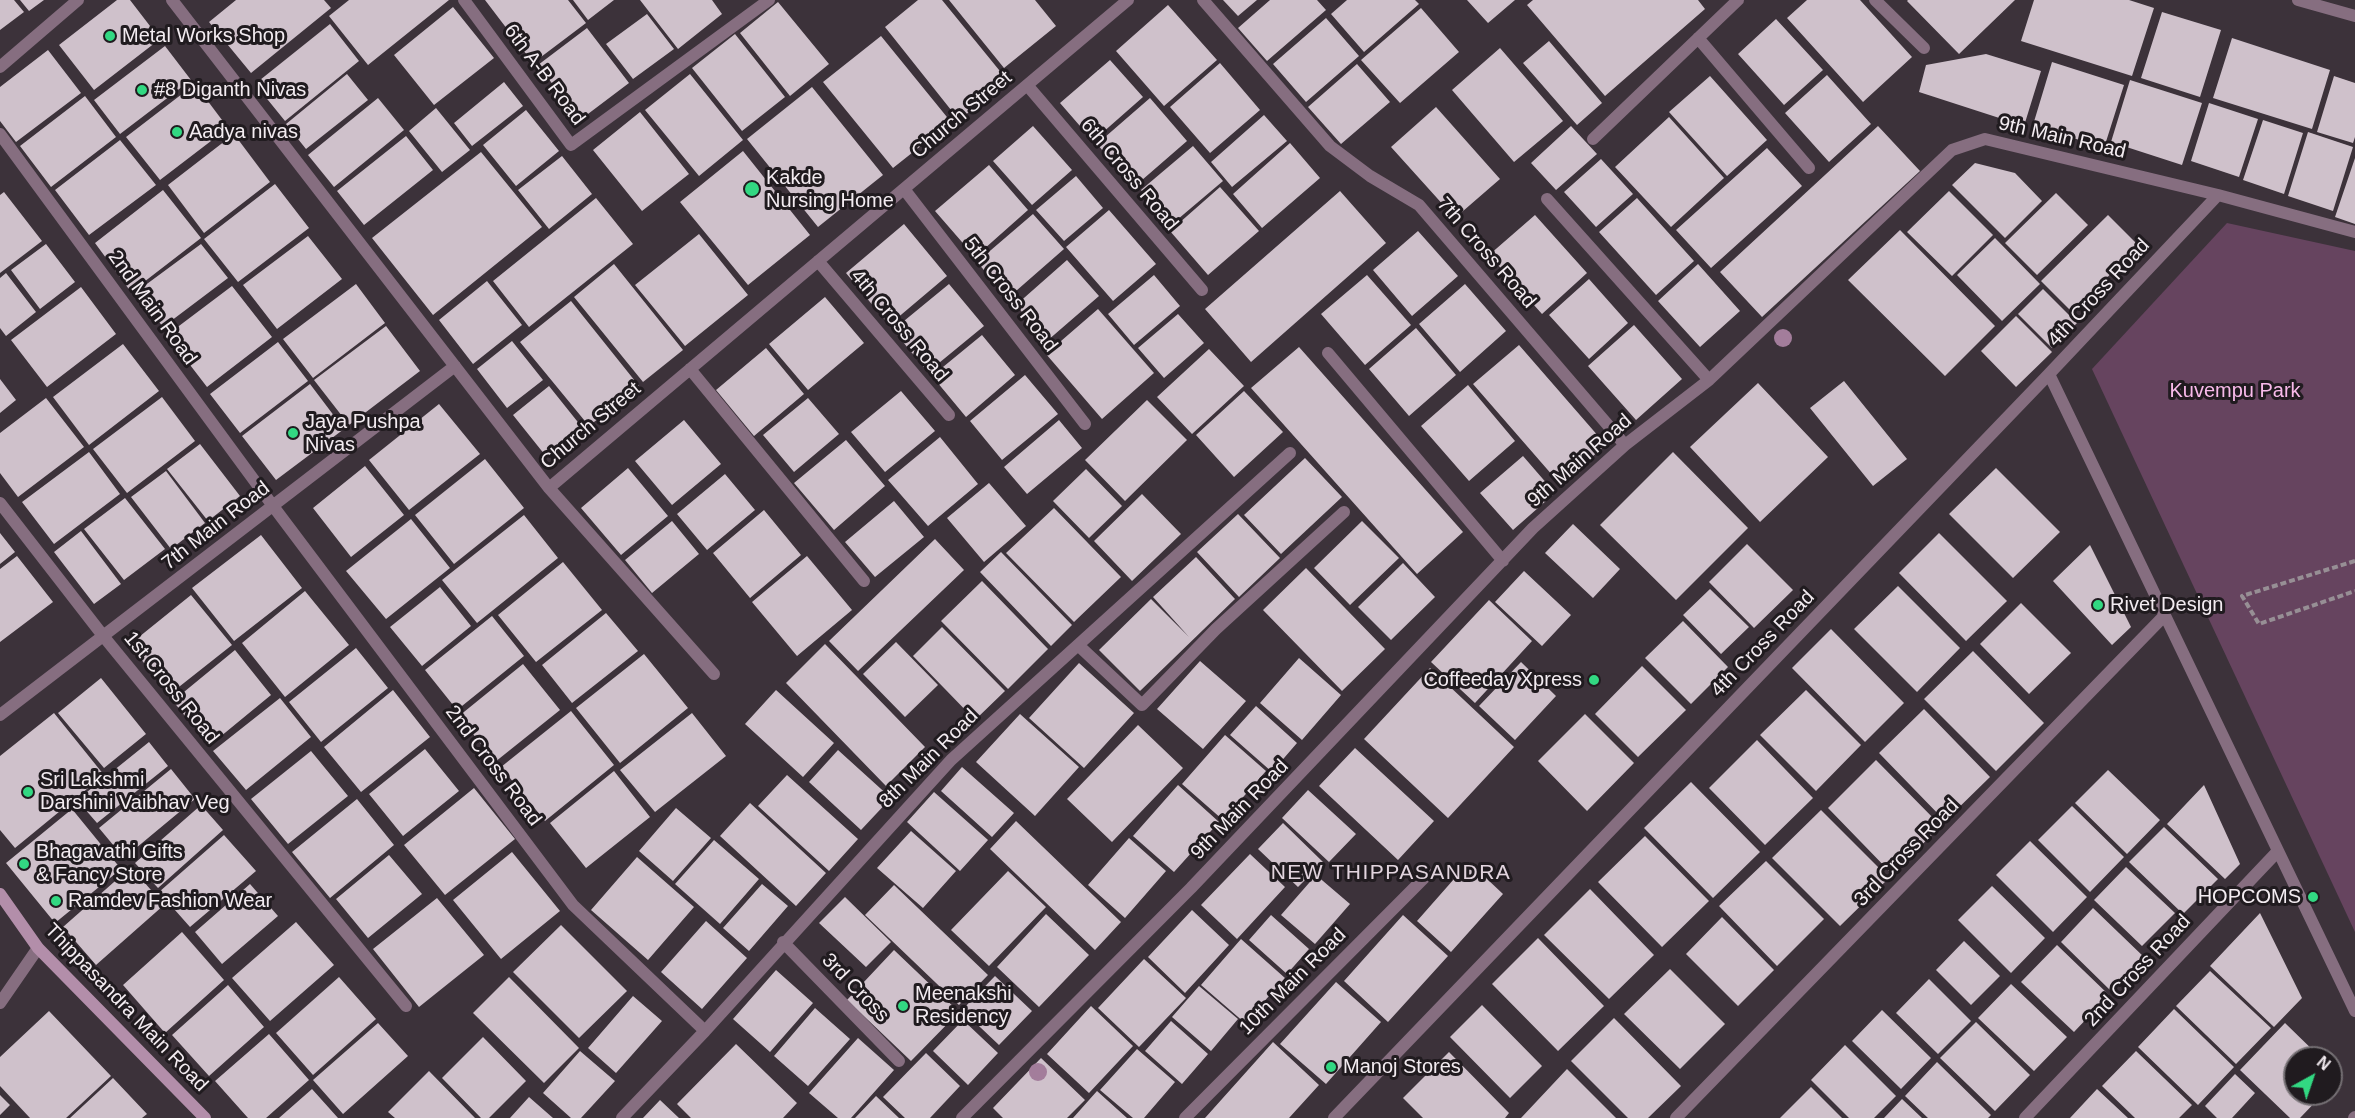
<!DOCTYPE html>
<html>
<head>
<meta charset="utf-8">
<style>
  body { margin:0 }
  #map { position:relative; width:2355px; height:1118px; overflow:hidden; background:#3c323a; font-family:Helvetica,sans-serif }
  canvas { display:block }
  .north { position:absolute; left:2283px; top:1046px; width:60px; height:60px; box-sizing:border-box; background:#201b1f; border:2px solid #746f73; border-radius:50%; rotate:40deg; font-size:16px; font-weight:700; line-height:24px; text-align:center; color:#f3ecf1 }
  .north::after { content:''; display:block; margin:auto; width:21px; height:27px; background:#32d882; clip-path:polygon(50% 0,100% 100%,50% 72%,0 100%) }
</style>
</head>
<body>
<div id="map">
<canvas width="2355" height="1118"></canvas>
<div class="north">N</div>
</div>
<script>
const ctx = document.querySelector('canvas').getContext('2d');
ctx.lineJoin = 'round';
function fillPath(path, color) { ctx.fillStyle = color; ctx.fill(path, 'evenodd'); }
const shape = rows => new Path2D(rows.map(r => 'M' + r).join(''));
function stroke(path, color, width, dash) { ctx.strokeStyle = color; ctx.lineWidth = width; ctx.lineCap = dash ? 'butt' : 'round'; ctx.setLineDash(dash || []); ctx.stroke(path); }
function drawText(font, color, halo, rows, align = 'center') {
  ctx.font = font + ' Helvetica,sans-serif'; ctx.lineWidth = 6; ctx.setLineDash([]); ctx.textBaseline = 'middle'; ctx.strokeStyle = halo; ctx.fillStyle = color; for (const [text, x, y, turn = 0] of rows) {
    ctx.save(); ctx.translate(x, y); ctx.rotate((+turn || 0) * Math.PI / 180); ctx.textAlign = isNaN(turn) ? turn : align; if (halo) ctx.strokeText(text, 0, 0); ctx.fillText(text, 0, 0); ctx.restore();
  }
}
fillPath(shape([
  [2227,223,2355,251,2355,932,2092,369]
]), '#66445f');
fillPath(shape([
  [0,0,14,0,24,12,0,30],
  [20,0,44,0,29,11],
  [117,0,130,0,160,39,94,90,59,45],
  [236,0,324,0,331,8,251,73,209,22],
  [349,0,449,0,368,65,329,16],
  [485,0,568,0,586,23,533,63],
  [573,0,614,0,588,20],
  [640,0,712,0,722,14,678,49],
  [918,0,942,0,1008,81,959,120,885,27],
  [949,0,1035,0,1056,26,1004,68],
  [1223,0,1257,0,1238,16],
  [1270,0,1317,0,1326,10,1267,61,1238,28],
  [1347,0,1415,0,1419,4,1364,52,1331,14],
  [1467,0,1515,0,1488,23],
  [1533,0,1698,0,1705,9,1605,96,1527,5],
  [1807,0,1860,0,1912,57,1863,102,1787,18],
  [1908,0,2015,0,1959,54,1907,1],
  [2034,0,2129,0,2154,8,2132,76,2021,41],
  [778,2,829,64,790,96,740,33],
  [1168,5,1217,60,1164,106,1116,51],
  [453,7,494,58,434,105,394,55],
  [1421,8,1459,52,1400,103,1361,60],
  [2162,12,2221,30,2200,97,2141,78],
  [647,14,674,49,633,79,606,44],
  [1326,18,1359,56,1306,102,1273,64],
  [1776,19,1823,70,1784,105,1738,54],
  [330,24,359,61,285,121,255,84],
  [587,28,629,83,580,120,538,65],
  [735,34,785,97,742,131,692,68],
  [881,36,951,122,893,168,823,82],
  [2232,38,2330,70,2312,129,2213,98],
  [1549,41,1602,103,1577,125,1523,63],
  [165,46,191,80,120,134,94,100],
  [1500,48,1563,121,1514,162,1452,90],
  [48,50,81,93,16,142,0,121,0,87],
  [1986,54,2041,71,2024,126,1919,92,1926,65],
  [1110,60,1143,97,1093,141,1060,103],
  [2052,62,2124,85,2104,148,2033,125],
  [1220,63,1260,110,1210,153,1170,107],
  [1357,64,1390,102,1341,144,1308,107],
  [347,74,368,100,306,149,286,124],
  [690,74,743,140,699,176,645,110],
  [1827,75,1871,124,1829,162,1785,113],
  [1710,76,1767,140,1727,176,1669,112],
  [2334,76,2355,83,2355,137,2353,143,2317,132],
  [2130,80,2202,103,2182,165,2111,142],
  [504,82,523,106,472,146,454,123],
  [195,84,228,128,160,180,126,137],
  [812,87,883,175,818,227,747,139],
  [85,96,116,137,51,187,20,146],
  [378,98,404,130,334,187,308,155],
  [1150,98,1187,141,1134,187,1097,144],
  [2209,103,2258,119,2239,177,2191,161],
  [1436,107,1500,179,1455,218,1391,147],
  [436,108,470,150,442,172,409,131],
  [526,110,559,151,516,186,483,145],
  [640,112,689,174,642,211,593,150],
  [1264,115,1287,141,1232,187,1211,162],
  [1669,117,1724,178,1671,227,1615,167],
  [2263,120,2303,133,2284,194,2243,180],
  [1033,126,1072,170,1032,205,993,161],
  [1571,126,1597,154,1556,190,1531,163],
  [1878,126,1920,171,1762,317,1720,272],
  [2308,132,2353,147,2333,211,2288,196],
  [234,134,270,182,204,233,168,185],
  [406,136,433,170,364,225,337,191],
  [120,140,156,185,89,235,55,190],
  [1290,143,1320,178,1262,228,1233,194],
  [1193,146,1223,181,1171,225,1141,190],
  [1767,148,1802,186,1711,268,1676,230],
  [743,151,810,235,748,285,680,202],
  [481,152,542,227,433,315,372,238],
  [562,156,592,194,549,229,518,190],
  [2355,158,2355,224,2335,217],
  [1601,159,1633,194,1596,227,1564,192],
  [1975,163,2015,173,2042,201,2005,238,1952,185],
  [989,165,1028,210,975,257,935,211],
  [1076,176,1103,208,1064,241,1036,210],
  [275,184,309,228,238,282,204,239],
  [1220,187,1259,231,1208,275,1170,231],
  [163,190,201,238,131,292,95,243],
  [1340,191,1386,243,1251,362,1205,309],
  [1949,191,1993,235,1952,276,1907,232],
  [4,192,42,241,0,273,0,195],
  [2056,193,2088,225,2037,275,2005,243],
  [596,198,633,244,529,327,493,281],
  [1637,198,1694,261,1656,295,1599,232],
  [1109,210,1156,264,1113,301,1066,247],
  [1033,214,1064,249,1008,298,977,262],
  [1535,215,1587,273,1542,314,1489,255],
  [2108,215,2139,246,2072,312,2041,281],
  [904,224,947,276,889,325,846,273],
  [1900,230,1995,326,1945,376,1848,280],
  [1418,231,1458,276,1412,316,1373,270],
  [699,234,748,295,685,346,635,285],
  [308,236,342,279,277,329,243,285],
  [1995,238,2040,284,2002,321,1957,275],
  [46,244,75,282,40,309,11,270],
  [201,244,228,278,163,327,136,292],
  [1067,260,1099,296,1047,341,1016,305],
  [614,264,683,350,643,382,574,297],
  [1698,264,1740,311,1700,347,1658,301],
  [6,273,36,312,6,336,0,328,0,278],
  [1154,275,1180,306,1134,345,1108,314],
  [1367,275,1411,325,1365,365,1321,314],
  [1589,279,1628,323,1589,359,1549,315],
  [487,281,522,325,473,364,439,320],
  [356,284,385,323,313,378,283,339],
  [949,284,984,326,928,372,893,330],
  [1465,284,1506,331,1460,372,1419,324],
  [232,286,272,337,207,387,167,335],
  [81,287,116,334,47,387,11,340],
  [2043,289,2077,323,2052,348,2018,314],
  [825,297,864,343,808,390,769,344],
  [571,301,639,386,589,426,520,342],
  [1098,309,1154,373,1102,419,1046,354],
  [1178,314,1204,343,1164,378,1138,348],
  [2016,316,2052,352,2016,387,1981,351],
  [1634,325,1682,379,1636,420,1588,366],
  [386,326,420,371,349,425,314,380],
  [1416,328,1456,375,1409,416,1369,369],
  [982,335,1015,375,966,417,932,376],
  [512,341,543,380,507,408,477,369],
  [278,342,308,381,240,433,210,394],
  [123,344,159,391,89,445,53,397],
  [1519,345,1606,445,1560,484,1473,384],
  [1299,347,1463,532,1417,574,1251,388],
  [766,348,804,394,754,436,716,390],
  [1209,349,1244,386,1192,434,1157,397],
  [1025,375,1058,414,1002,460,970,421],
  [0,379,16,400,0,413],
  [1844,381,1907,459,1873,486,1810,408],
  [1758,383,1828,457,1760,522,1690,447],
  [310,384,344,429,276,480,242,436],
  [1468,385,1515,441,1469,481,1421,426],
  [549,386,581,426,545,455,513,415],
  [901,391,935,431,885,472,851,432],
  [1244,391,1283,432,1234,477,1196,435],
  [162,397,195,441,127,493,93,449],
  [46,398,84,447,18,497,0,473,0,433],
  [808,398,839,434,794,472,763,435],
  [1147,400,1187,440,1125,501,1085,460],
  [439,404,480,454,409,510,369,460],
  [684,420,721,464,672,505,635,461],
  [1059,420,1082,448,1027,494,1004,467],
  [940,437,978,484,928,526,888,480],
  [846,440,885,486,834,530,794,483],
  [200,444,240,496,208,521,167,469],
  [89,452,120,494,54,544,22,502],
  [1673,452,1748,528,1676,600,1600,525],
  [1523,456,1555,493,1513,530,1480,493],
  [1305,458,1342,497,1281,554,1244,515],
  [485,459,524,508,454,564,415,515],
  [365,466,404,515,351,557,313,508],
  [628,468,668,516,621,555,581,508],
  [1996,468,2060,532,2013,578,1949,514],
  [1086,469,1122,506,1089,538,1053,501],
  [166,471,205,523,171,549,131,497],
  [725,474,755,510,707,550,677,514],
  [989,483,1026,526,984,562,947,518],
  [1142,494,1181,534,1132,581,1094,541],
  [125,498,165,549,124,580,84,529],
  [894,501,924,537,875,577,845,542],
  [1054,508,1121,577,1074,622,1006,553],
  [764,510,801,555,750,598,713,553],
  [1238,514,1280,558,1239,597,1197,552],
  [524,515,558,558,477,623,442,580],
  [411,519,450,568,386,619,346,571],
  [672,521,699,554,652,593,625,560],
  [1362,521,1399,558,1350,605,1314,568],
  [1573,524,1620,569,1593,598,1545,553],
  [81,531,121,584,94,604,54,552],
  [0,533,15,552,0,564],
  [1939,533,2007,601,1966,641,1899,573],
  [261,535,302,588,234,641,192,588],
  [935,539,964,570,858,671,829,641],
  [1747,544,1793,590,1754,628,1709,582],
  [2090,545,2131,627,2112,645,2053,581],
  [1001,552,1072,625,1051,646,980,572],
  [17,556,53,602,0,642,0,569],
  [807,556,852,610,797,656,752,602],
  [1196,557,1235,599,1140,691,1099,650,1151,599,1189,637,1153,597],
  [563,562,602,610,536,662,498,615],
  [1403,563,1435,597,1391,640,1358,607],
  [1306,568,1385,649,1342,691,1263,610],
  [1524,571,1571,615,1542,646,1495,602],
  [982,581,1048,649,1008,689,941,621],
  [1898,586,1960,648,1917,692,1854,629],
  [440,587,471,626,422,666,390,627],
  [1710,589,1749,627,1721,654,1683,615],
  [305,591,349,645,285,697,242,643],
  [191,595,232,645,170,694,129,645],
  [1489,600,1532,641,1475,703,1431,662],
  [2021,603,2071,653,2029,694,1980,644],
  [606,613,638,651,572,703,542,665],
  [492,616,524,656,457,710,425,670],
  [1683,621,1728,667,1691,704,1645,658],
  [942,627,1005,691,975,720,913,656],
  [1831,629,1904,703,1865,742,1792,668],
  [896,642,938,685,905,717,863,674],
  [825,644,925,747,886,786,786,683],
  [356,648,388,688,321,742,289,702],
  [235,650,271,695,209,746,173,701],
  [1973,651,2044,723,1996,771,1924,699],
  [644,654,688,708,620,763,576,708],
  [1299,658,1341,695,1302,740,1260,703],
  [1200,661,1246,701,1203,749,1157,709],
  [1521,662,1556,696,1515,740,1479,706],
  [1079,663,1134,713,1084,768,1029,718],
  [523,664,560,710,495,762,459,716],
  [1642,666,1686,710,1638,757,1595,714],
  [1430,668,1514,747,1448,818,1364,739],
  [101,678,146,734,104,768,58,713],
  [393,690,430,737,361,792,324,747],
  [776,690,834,743,803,777,745,724],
  [1806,690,1861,745,1816,791,1760,735],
  [280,698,311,737,246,790,213,751],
  [1256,706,1297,743,1272,772,1230,735],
  [1924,709,1990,777,1945,821,1879,753],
  [571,711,614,765,545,821,501,767],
  [54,713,104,775,15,848,0,830,0,756],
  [692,713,726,756,655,812,620,770],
  [1020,714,1079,767,1035,816,976,762],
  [1585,714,1634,763,1587,811,1538,761],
  [1138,725,1183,768,1112,842,1067,799],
  [1225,735,1266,771,1223,820,1182,784],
  [1757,740,1813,798,1765,845,1709,788],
  [149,742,168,766,97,823,77,800],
  [1355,748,1434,821,1398,860,1319,786],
  [425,749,459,791,403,836,369,794],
  [838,750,891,798,861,830,809,782],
  [311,751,348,796,288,844,251,799],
  [1876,760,1941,826,1892,874,1828,808],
  [962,767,1014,813,992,837,941,791],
  [171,769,195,799,124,858,99,828],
  [2108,770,2160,820,2127,854,2075,803],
  [614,771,650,817,586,868,550,823],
  [787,775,858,839,829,871,758,806],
  [1691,782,1760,852,1713,898,1644,828],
  [1178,785,1219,822,1174,872,1133,836],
  [2204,785,2240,864,2225,879,2167,824],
  [474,788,515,839,445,895,404,845],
  [1308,790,1356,834,1329,862,1282,818],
  [934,792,988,840,960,871,907,822],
  [357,799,394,845,330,898,292,852],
  [750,803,826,873,796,906,720,836],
  [201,805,223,830,158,888,135,863],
  [2072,806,2124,857,2090,892,2038,840],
  [676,808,711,838,673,881,639,851],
  [72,809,121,869,55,923,6,863],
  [1821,810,1889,878,1840,926,1772,858],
  [1016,821,1121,922,1095,950,990,849],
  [1283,823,1323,862,1298,887,1258,849],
  [2164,827,2218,879,2183,914,2129,862],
  [911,831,956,871,923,908,877,868],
  [224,835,256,871,190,927,159,892],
  [1645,836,1709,901,1662,947,1598,882],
  [1129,838,1166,871,1125,918,1088,885],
  [714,840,759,879,720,924,675,884],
  [2030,841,2087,897,2053,932,1996,875],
  [512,852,560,911,501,959,453,900],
  [1250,854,1285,887,1237,939,1201,905],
  [389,855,422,894,368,938,336,899],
  [637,857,694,907,648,960,591,910],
  [1766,861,1824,919,1777,966,1719,906],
  [1469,862,1503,894,1451,952,1417,921],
  [131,867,164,905,96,965,63,927],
  [2126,867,2175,913,2142,946,2094,900],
  [1008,871,1046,907,989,966,951,930],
  [1316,875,1350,904,1315,944,1281,915],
  [250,884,278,916,222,964,195,932],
  [762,884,788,906,749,951,723,928],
  [894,885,988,975,959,1005,865,915],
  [1992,886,2045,938,2011,973,1958,920],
  [1590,889,1654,955,1609,999,1544,935],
  [845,897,891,942,866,967,819,923],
  [437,898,484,955,419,1007,373,949],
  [2093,908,2145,958,2112,992,2061,942],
  [1192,910,1229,945,1185,993,1148,957],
  [2260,913,2302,998,2274,1027,2210,966],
  [1046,914,1089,955,1039,1007,997,967],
  [1271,915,1309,949,1287,974,1249,940],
  [1403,915,1448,956,1388,1022,1344,981],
  [1722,917,1774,970,1738,1006,1686,954],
  [706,921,747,958,702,1009,661,972],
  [296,922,334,965,270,1021,232,978],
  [561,925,627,991,579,1038,513,972],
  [182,932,224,980,165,1033,123,985],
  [1538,938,1604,1006,1558,1051,1492,984],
  [1241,939,1285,978,1245,1023,1201,985],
  [1964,941,2000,976,1971,1005,1936,970],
  [2057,945,2109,995,2074,1032,2021,982],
  [894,950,959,1012,911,1061,847,1000],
  [1144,959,1186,998,1139,1047,1098,1008],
  [1670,969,1725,1024,1680,1069,1624,1014],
  [776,970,813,1003,770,1052,733,1019],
  [2210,971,2271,1028,2236,1064,2176,1006],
  [995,976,1032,1011,999,1045,962,1010],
  [339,977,376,1019,313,1075,276,1033],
  [509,977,579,1048,544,1083,473,1013],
  [1929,979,1971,1021,1938,1054,1896,1013],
  [1336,982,1381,1022,1326,1084,1280,1044],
  [2011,984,2067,1037,2034,1071,1978,1018],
  [228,985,264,1027,209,1076,172,1035],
  [1199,986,1238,1019,1211,1051,1172,1017],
  [633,996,662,1021,616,1073,588,1048],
  [1482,1005,1542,1066,1510,1098,1450,1037],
  [1091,1006,1133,1046,1089,1093,1047,1054],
  [815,1008,850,1039,808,1086,774,1056],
  [2174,1009,2234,1067,2198,1105,2138,1047],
  [1882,1010,1931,1058,1901,1089,1852,1041],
  [49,1011,111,1076,66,1118,30,1118,0,1086,0,1057],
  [1614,1018,1681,1086,1648,1118,1628,1118,1571,1061],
  [963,1020,998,1053,968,1085,933,1051],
  [1171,1021,1208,1054,1182,1084,1145,1051],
  [1976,1022,2030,1075,1995,1111,1940,1058],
  [378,1023,408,1056,343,1114,313,1080],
  [2285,1023,2321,1058,2295,1058,2295,1094,2323,1094,2300,1118,2290,1118,2240,1070],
  [269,1034,309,1080,266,1118,248,1118,215,1081],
  [483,1037,526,1081,489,1118,481,1118,442,1078],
  [858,1038,894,1070,851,1118,838,1118,809,1093],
  [1273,1042,1319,1085,1289,1118,1205,1118],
  [736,1044,797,1103,783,1118,691,1118,677,1104],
  [1845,1045,1896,1096,1874,1118,1849,1118,1811,1080],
  [1137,1049,1175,1082,1144,1118,1133,1118,1100,1090],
  [580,1051,615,1081,581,1118,571,1118,543,1093],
  [2136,1051,2192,1105,2179,1118,2135,1118,2102,1086],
  [1449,1052,1509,1113,1505,1118,1423,1118,1403,1098],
  [926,1053,960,1086,930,1118,905,1118,883,1097],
  [1041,1058,1085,1100,1067,1118,1003,1118,993,1108],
  [1937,1062,1991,1115,1988,1118,1928,1118,1905,1096],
  [1567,1069,1616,1118,1521,1118],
  [429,1071,475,1118,395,1118,388,1112],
  [2235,1074,2255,1093,2232,1118,2217,1118,2205,1106],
  [113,1078,147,1114,142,1118,70,1118],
  [1811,1087,1842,1118,1780,1118],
  [312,1089,338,1118,279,1118],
  [2097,1089,2128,1118,2070,1118],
  [1097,1091,1127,1118,1073,1118],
  [0,1095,10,1105,0,1115],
  [876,1096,899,1118,855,1118],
  [529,1097,553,1118,510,1118],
  [1902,1099,1922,1118,1884,1118],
  [660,1100,679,1118,643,1118]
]), '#cfc1cb');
stroke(shape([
  [2355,561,2242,596,2259,624,2355,591]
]), '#978f95', 4, [6, 3]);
stroke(shape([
  [172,0,549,488,714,674],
  [464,0,571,145,769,0],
  [1203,0,1330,146,1370,176,1419,205,1625,445],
  [1875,0,1924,48],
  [2298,0,2355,16],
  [1698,38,1809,168],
  [0,67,78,0],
  [1027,85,1202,290],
  [0,134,273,506,573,905,705,1031],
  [1593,139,1738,0],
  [904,189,1085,424],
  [1547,199,1709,380],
  [818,261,949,415],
  [1328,353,1503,561],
  [690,369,864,581],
  [2049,374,2355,1011],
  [549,488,1128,0],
  [0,503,104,637,406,1006],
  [1078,645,1142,705,1216,629,1344,512],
  [0,715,455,366],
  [783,942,899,1061],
  [0,1003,38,948],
  [622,1118,705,1031,951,760,1290,453],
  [962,1118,1191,888,1533,528,1625,445,1709,380,1952,150,1985,139,2218,195,2355,232],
  [1185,1118,1428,874],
  [1334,1118,2049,374,2218,195],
  [1676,1118,2165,615],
  [2025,1118,2278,851],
  [2354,1118,2355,1117]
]), '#866e80', 12);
stroke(shape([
  [0,894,38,948,205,1118]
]), '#b38eaa', 12);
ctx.fillStyle = '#a37d9b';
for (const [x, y] of [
  [1783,338],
  [1038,1072]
]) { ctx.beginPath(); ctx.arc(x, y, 9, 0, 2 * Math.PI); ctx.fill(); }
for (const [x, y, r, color] of [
  [110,36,6,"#32d882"],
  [142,90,6,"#32d882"],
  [177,132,6,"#32d882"],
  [752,189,8,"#32d882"],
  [293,433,6,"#32d882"],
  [2098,605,6,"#32d882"],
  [1594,680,6,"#32d882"],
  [28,792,6,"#32d882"],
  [24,864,6,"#32d882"],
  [2313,897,6,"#32d882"],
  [56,901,6,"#32d882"],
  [903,1006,6,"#32d882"],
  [1331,1067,6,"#32d882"]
]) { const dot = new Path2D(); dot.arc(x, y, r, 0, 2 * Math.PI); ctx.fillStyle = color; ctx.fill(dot); stroke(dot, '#201b1f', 2); }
drawText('20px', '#f3ecf1', '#201b1f', [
  ["Metal Works Shop",122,36],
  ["#8 Diganth Nivas",154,90],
  ["Aadya nivas",189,132],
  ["Kakde",766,178],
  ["Nursing Home",766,201],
  ["Jaya Pushpa",305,422],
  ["Nivas",305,445],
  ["Rivet Design",2110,605],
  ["Coffeeday Xpress",1582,680,"right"],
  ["Sri Lakshmi",40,780],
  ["Darshini Vaibhav Veg",40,803],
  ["Bhagavathi Gifts",36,852],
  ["& Fancy Store",36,875],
  ["HOPCOMS",2301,897,"right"],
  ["Ramdev Fashion Wear",68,901],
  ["Meenakshi",915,994],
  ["Residency",915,1017],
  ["Manoj Stores",1343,1067]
], 'left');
drawText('20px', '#f3ecf1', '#201b1f', [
  ["6th A-B Road",544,75,53],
  ["Church Street",962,115,-40],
  ["9th Main Road",2062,138,13],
  ["6th Cross Road",1129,175,50],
  ["7th Cross Road",1486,253,49],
  ["4th Cross Road",2099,293,-47],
  ["5th Cross Road",1010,295,52],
  ["2nd Main Road",152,308,54],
  ["4th Cross Road",899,326,50],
  ["Church Street",591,426,-40],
  ["9th Main Road",1580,461,-41],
  ["7th Main Road",216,526,-38],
  ["4th Cross Road",1763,644,-46],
  ["1st Cross Road",171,688,51],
  ["8th Main Road",929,759,-45],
  ["2nd Cross Road",493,766,53],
  ["9th Main Road",1240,810,-46],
  ["3rd Cross Road",1907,853,-46],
  ["2nd Cross Road",2138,971,-47],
  ["10th Main Road",1293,982,-45],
  ["3rd Cross",855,988,46],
  ["Thippasandra Main Road",126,1008,46]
]);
drawText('20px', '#f8baea', '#201b1f', [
  ["Kuvempu Park",2235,391]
]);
ctx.letterSpacing = '1.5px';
drawText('21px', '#e2d4de', '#201b1f', [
  ["NEW THIPPASANDRA",1391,873]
]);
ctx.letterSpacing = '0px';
</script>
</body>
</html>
